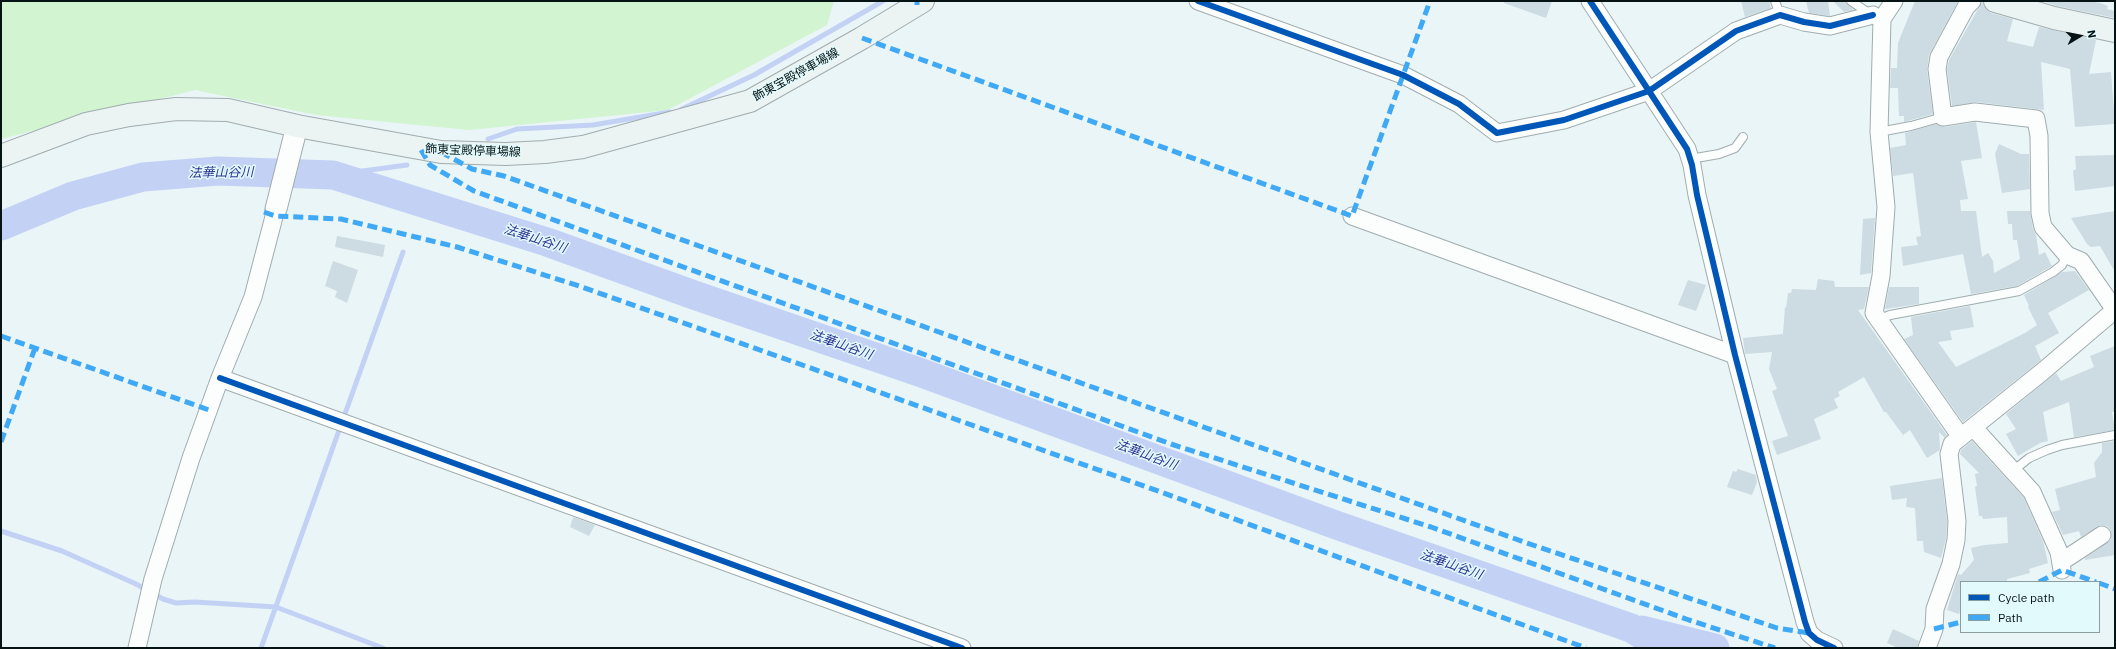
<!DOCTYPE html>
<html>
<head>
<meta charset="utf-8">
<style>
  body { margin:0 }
  #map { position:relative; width:2116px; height:649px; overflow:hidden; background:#e9f5f7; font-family:"IBM Plex Sans",sans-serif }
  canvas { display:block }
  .frame { position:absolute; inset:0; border:2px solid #051315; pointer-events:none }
  .legend { position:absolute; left:1960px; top:581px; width:140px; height:52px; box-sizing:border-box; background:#e3fafd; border:1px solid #8a9ea0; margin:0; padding:5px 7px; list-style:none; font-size:12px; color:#051315 }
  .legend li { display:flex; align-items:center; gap:8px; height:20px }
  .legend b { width:20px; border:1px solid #8a9ea0 }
  .north { position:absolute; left:2060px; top:16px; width:40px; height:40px; -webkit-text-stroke:3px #e3fafd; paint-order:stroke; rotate:80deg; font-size:11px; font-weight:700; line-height:16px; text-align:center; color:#051315 }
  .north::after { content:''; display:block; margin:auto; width:14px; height:18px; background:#051315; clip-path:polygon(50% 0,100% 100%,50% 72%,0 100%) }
</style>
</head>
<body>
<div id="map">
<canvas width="2116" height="649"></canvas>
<div class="frame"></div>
<ul class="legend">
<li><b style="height:5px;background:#0057b8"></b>Cycle path</li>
<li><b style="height:5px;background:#3fa9f5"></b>Path</li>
</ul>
<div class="north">N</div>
</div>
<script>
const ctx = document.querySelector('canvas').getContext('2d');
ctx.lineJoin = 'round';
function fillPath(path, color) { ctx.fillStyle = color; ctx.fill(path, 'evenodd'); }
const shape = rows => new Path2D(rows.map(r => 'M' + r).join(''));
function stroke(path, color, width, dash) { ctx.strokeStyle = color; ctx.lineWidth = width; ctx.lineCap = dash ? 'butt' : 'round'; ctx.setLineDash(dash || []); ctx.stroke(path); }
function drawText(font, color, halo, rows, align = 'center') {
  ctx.font = font + ' "IBM Plex Sans","Noto Sans JP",sans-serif'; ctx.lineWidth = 3; ctx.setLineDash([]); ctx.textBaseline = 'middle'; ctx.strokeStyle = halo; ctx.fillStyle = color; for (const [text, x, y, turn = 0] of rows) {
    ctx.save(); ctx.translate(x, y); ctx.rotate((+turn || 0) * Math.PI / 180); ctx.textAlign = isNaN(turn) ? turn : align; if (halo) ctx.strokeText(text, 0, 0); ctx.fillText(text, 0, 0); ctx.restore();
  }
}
fillPath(shape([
  [1,1,834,1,827,25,668,110,469,130,316,115,195,90,1,139]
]), '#d2f4d0');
stroke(shape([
  [682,109,754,75,883,1],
  [488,139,517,129,593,125,670,112],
  [333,175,407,165],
  [1,531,62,551,136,584,163,599,176,603,195,602,276,607,383,648],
  [261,648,403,252]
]), '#c3d1f5', 5);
stroke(shape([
  [1,226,73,196,143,177,218,171,333,175,547,242,694,295,919,372,1336,525,1631,628,1663,648],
  [1642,630,1715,648]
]), '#c3d1f5', 29);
fillPath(shape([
  [1504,1,1552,1,1546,18,1504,3],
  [1741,1,1769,1,1771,8,1745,17],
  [1806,1,1828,1,1830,16,1809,13],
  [1833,1,1846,1,1848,5,1854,10,1844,12],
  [1915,1,1958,1,1929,55,1927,70,1933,114,1904,122,1904,116,1899,116,1898,88,1890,88,1891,68,1897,68,1898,43],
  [2046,1,2091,1,2100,3,2108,6,2107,9,2115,11,2115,18,2057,6,2045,2],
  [1982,2,1986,9,1991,13,2013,19,2007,41,2033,47,2039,27,2096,40,2089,74,2111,72,2115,124,2075,127,2070,69,2041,62,2044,110,1976,102,1952,106,1947,69,1949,60],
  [1976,122,1982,158,1961,161,1968,199,1960,200,1961,211,1976,211,1982,257,1988,253,1993,261,1994,273,2020,259,2017,240,2013,240,2012,224,2008,224,2007,211,2030,211,2033,229,2036,235,2039,255,2045,252,2052,266,2017,286,1971,294,1963,254,1903,266,1901,247,1918,245,1916,237,1921,236,1913,173,1893,176,1890,148,1906,145,1905,133,1937,124,1945,127],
  [1999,144,2021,154,2029,154,2030,189,2002,193,1995,154],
  [2115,155,2115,186,2075,191,2073,171,2076,169,2075,156],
  [2115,211,2115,272,2100,246,2091,247,2087,244,2071,218],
  [1875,218,1871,273,1860,275,1863,219],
  [337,236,385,245,383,257,335,247],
  [333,261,358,270,347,303,335,297,337,291,325,286],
  [2075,271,2089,290,2048,313,2059,333,2035,346,2041,360,1963,422,1904,339,1913,335,1911,317,1970,306,1974,327,1950,331,1952,340,1938,342,1956,367,2025,333,2037,325,2028,307,2029,306,2024,295,2062,272],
  [1818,279,1834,281,1835,287,1869,287,1864,309,1858,310,1947,435,1945,438,1939,432,1940,450,1927,458,1910,430,1903,435,1886,412,1884,412,1864,377,1838,392,1840,396,1834,399,1838,408,1814,419,1821,439,1777,455,1772,441,1788,436,1772,391,1777,389,1769,369,1772,352,1745,354,1743,338,1783,334,1785,307,1786,308,1788,293,1791,293,1792,289,1816,290],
  [1688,280,1706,285,1696,311,1678,305],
  [1889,287,1919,287,1919,304,1885,309],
  [2115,346,2115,412,2112,412,2115,430,2074,437,2069,402,2043,412,2048,441,2040,443,2018,456,2006,434,2016,429,2006,414,2056,373,2061,381,2094,367,2090,356],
  [1972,441,2024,498,2043,541,2048,563,2029,569,2030,573,2007,579,2007,582,1961,582,1961,608,1959,614,1947,610,1958,574,1961,575,1974,560,1971,548,1984,545,2008,543,2007,517,1983,519,1982,516,1979,516,1975,487,1977,486,1975,474,1979,473,1960,454,1961,450],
  [2115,441,2115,555,2085,560,2085,558,2111,540,2111,530,2107,526,2101,525,2081,537,2079,531,2063,535,2052,512,2060,510,2055,489,2096,477,2094,463,2102,452,2102,443],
  [1738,469,1756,475,1757,482,1752,495,1727,487,1733,471,1736,472],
  [1942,478,1947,521,1946,539,1941,558,1924,552,1923,541,1917,541,1915,508,1906,507,1907,498,1892,500,1890,486],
  [573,517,595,525,589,536,570,527],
  [1893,629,1919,641,1917,648,1898,648,1887,643]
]), '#cddce2');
const service = shape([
  [1775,1,1780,15],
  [1851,1,1870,14],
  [1879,132,1911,126,1943,117],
  [1690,159,1719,154,1735,148,1743,137],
  [1880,319,1890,315,2019,291,2053,272,2062,265,2067,255],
  [2014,470,2029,458,2047,450,2062,445,2115,435]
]);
const minor = shape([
  [1198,1,1403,75,1459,104,1497,133,1564,120,1649,91,1736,31,1780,15,1804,22,1830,26,1873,15],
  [1590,1,1687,149,1692,165,1697,195,1735,355,1805,622,1809,633,1817,640,1834,648],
  [1894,1,1882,19,1879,132,1886,207,1881,276,1874,313,1961,437],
  [1972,1,1966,7,1939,57,1937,69,1943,117,1975,112,2036,119,2039,136,2040,213,2043,227,2067,255,2081,261,2115,310],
  [1352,216,1735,355],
  [220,378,962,648],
  [1973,427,2032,492,2059,552,2062,570],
  [2061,562,2102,535],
  [137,648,153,579,191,458,220,378,253,297,276,209],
  [1927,648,1934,629,1935,609,1951,564,1956,540,1957,521,1949,454,1952,444,2042,372,2115,310]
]);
const tertiary = shape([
  [276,209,297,126]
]);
const secondary = shape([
  [1995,1,2054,18,2115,31],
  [1,156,86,124,129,115,176,109,228,110,297,126,441,152,506,154,545,152,583,147,750,101,862,38,923,1]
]);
stroke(service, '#a0acae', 10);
stroke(minor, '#a0acae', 19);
stroke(tertiary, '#a0acae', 23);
stroke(secondary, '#a0acae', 24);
stroke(service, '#fcfefe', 8);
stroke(minor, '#fcfefe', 17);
stroke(tertiary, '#fcfefe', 21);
stroke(secondary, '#ecf3f3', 22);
stroke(shape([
  [917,1,917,5],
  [862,38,1352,216,1430,1],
  [421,150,430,165,474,191,1171,444,1431,527,1689,620,1775,648],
  [441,152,472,169,504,176,638,224,1524,542,1777,628,1809,633],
  [264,212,275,216,341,219,457,247,579,286,1161,492,1586,648],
  [1,336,209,410],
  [1,442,35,348],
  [2039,582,2062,570,2096,582],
  [2099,583,2115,589],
  [1934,629,1961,622]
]), '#3fa9f5', 5, [10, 5]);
stroke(shape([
  [1198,1,1403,75,1459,104,1497,133,1564,120,1649,91,1736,31,1780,15,1804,22,1830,26,1873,15],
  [1590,1,1687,149,1692,165,1697,195,1735,355,1805,622,1809,633,1817,640,1834,648],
  [220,378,962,648]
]), '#0057b8', 6);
drawText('12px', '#051315', '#e3fafd', [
  ["飾東宝殿停車場線",796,75,-29],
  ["飾東宝殿停車場線",473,151,2]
]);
drawText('italic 13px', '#2d3593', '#e3fafd', [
  ["法華山谷川",221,173,-1],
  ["法華山谷川",535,239,18],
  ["法華山谷川",841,345,19],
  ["法華山谷川",1146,455,20],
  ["法華山谷川",1451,565,19]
]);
</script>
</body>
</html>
